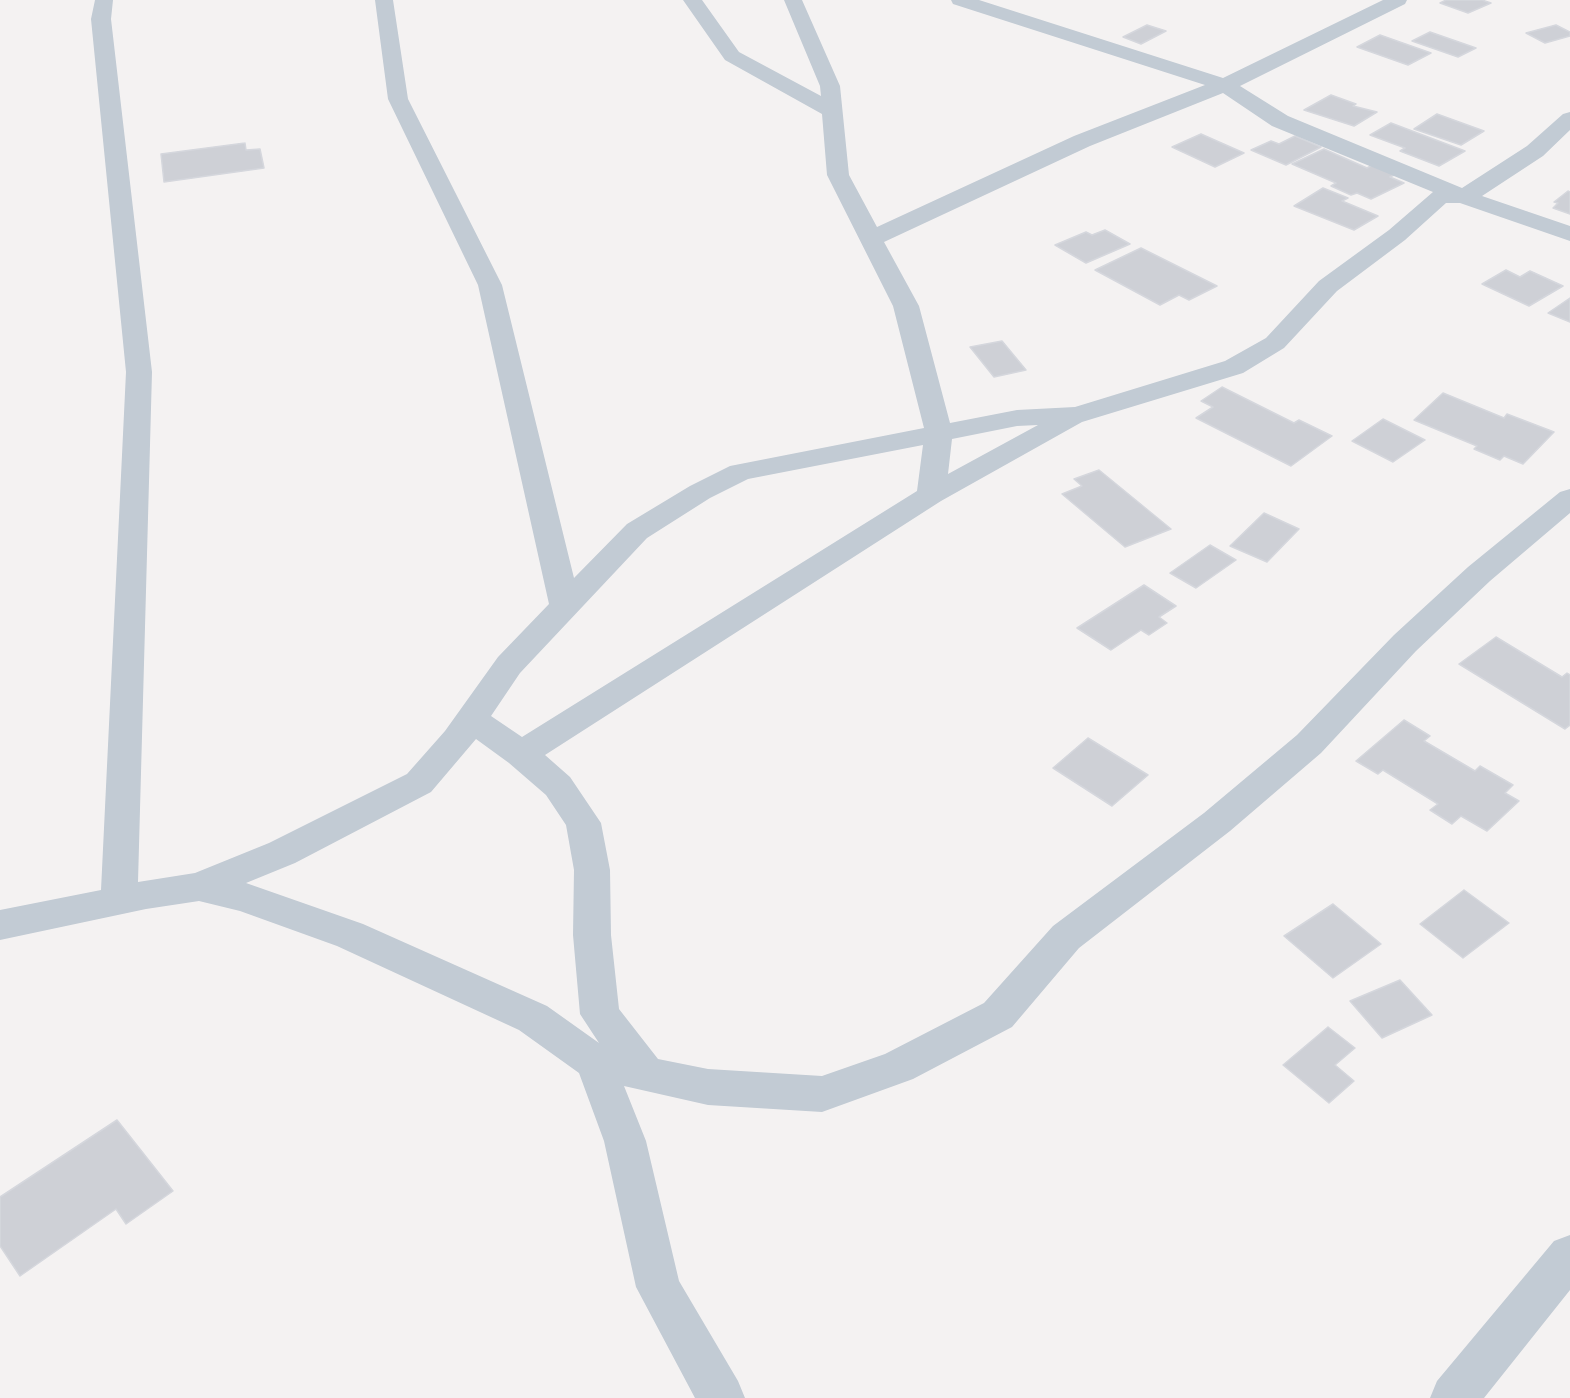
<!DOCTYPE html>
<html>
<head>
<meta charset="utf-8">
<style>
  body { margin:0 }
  canvas { display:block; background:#f4f2f2 }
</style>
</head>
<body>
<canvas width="1570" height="1398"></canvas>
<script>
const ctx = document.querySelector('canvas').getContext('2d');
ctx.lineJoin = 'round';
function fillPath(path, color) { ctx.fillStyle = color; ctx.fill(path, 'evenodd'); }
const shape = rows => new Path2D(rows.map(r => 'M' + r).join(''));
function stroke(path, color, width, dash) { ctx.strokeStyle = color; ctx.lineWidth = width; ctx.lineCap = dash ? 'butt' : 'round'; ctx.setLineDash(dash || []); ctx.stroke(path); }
const building = shape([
  [1446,0,1482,0,1491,3,1468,13,1440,3,1446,0],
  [1147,25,1166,31,1141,44,1123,37,1147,25],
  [1556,25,1570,32,1570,36,1545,43,1526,33,1556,25],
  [1430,32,1476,48,1458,57,1412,41,1430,32],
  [1380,35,1431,53,1408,65,1357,47,1380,35],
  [1331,95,1356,104,1353,106,1377,112,1354,126,1304,110,1331,95],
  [1437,114,1484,131,1461,145,1414,129,1437,114],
  [1391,123,1465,151,1439,166,1400,151,1405,148,1370,135,1391,123],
  [1201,134,1244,153,1215,167,1172,147,1201,134],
  [1295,136,1321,147,1286,165,1251,150,1271,141,1279,144,1295,136],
  [245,143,246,150,260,149,264,168,164,182,161,154,245,143],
  [1324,149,1367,168,1374,164,1396,174,1390,177,1404,183,1371,199,1357,193,1351,195,1331,186,1336,183,1292,164,1324,149],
  [1323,188,1348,198,1342,201,1378,216,1354,230,1294,206,1323,188],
  [1568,191,1570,192,1570,214,1553,208,1558,203,1554,202,1568,191],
  [1105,230,1130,244,1086,263,1055,245,1086,232,1092,235,1105,230],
  [1141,248,1217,286,1189,300,1179,295,1160,305,1095,270,1141,248],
  [1506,270,1520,277,1530,271,1563,286,1529,306,1482,284,1506,270],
  [1570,298,1570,322,1548,313,1570,298],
  [1002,341,1026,370,994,377,970,347,1002,341],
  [1222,387,1294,423,1299,420,1332,436,1291,466,1196,418,1213,407,1201,401,1222,387],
  [1443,393,1504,418,1507,414,1554,432,1523,464,1504,456,1500,460,1474,449,1477,446,1414,420,1443,393],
  [1383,419,1425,440,1393,462,1352,441,1383,419],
  [1099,470,1171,529,1125,547,1062,494,1082,486,1074,479,1099,470],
  [1264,513,1299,529,1267,562,1230,546,1264,513],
  [1210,545,1236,560,1196,588,1170,573,1210,545],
  [1144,585,1176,606,1159,617,1167,623,1149,635,1141,630,1111,650,1077,628,1144,585],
  [1496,637,1562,677,1567,673,1570,675,1570,725,1565,729,1459,664,1496,637],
  [1404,720,1430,736,1424,741,1475,771,1480,766,1513,785,1505,793,1519,801,1487,831,1461,816,1452,824,1430,810,1438,804,1383,770,1378,774,1356,761,1404,720],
  [1088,738,1148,775,1112,806,1053,768,1088,738],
  [1464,890,1509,923,1463,958,1420,924,1464,890],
  [1333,904,1381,944,1333,978,1284,936,1333,904],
  [1400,980,1432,1015,1382,1038,1350,1001,1400,980],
  [1328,1027,1355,1048,1335,1065,1354,1081,1329,1103,1283,1065,1328,1027],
  [117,1120,173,1191,126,1224,116,1209,20,1276,0,1246,0,1197,117,1120]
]);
fillPath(building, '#ced0d6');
stroke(building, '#d5d7dd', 1.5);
fillPath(shape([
  [95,0,113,0,111,19,152,372,138,882,195,873,269,843,407,774,445,731,498,657,549,604,478,285,388,99,375,0,393,0,408,99,502,285,574,578,627,524,690,486,730,466,924,428,893,306,827,175,822,114,725,60,683,0,702,0,739,52,821,96,820,86,784,0,802,0,840,86,849,175,877,227,1074,136,1205,85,953,4,951,0,979,0,1223,78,1383,0,1407,0,1405,4,1240,86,1288,116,1462,188,1527,146,1563,114,1570,112,1570,130,1543,156,1482,196,1570,226,1570,241,1460,203,1446,203,1405,240,1337,291,1284,348,1243,373,1082,422,941,501,545,755,570,777,601,823,610,870,611,935,619,1009,658,1059,708,1069,822,1076,885,1054,984,1003,1053,926,1204,813,1297,735,1394,635,1468,567,1560,492,1570,489,1570,513,1490,581,1416,651,1321,753,1230,831,1079,948,1012,1027,913,1079,822,1112,708,1105,624,1086,646,1141,679,1281,738,1381,745,1398,695,1398,636,1287,604,1141,579,1073,519,1030,337,946,240,911,199,901,146,909,0,940,0,910,101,890,126,372,91,19,95,0],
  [1223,93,1272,126,1433,192,1389,230,1319,281,1266,338,1225,361,1075,407,1017,410,950,423,919,306,884,242,1090,146,1223,93],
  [1038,425,948,474,952,439,1017,426,1038,425],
  [923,445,917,491,522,737,491,716,520,673,647,538,710,498,748,479,923,445],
  [476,739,509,763,546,795,566,825,574,870,573,935,580,1014,599,1043,547,1006,363,924,246,883,295,863,431,792,476,739],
  [1570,1235,1570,1290,1484,1398,1430,1398,1437,1381,1554,1241,1570,1235]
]), '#c2cbd4');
</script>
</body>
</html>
